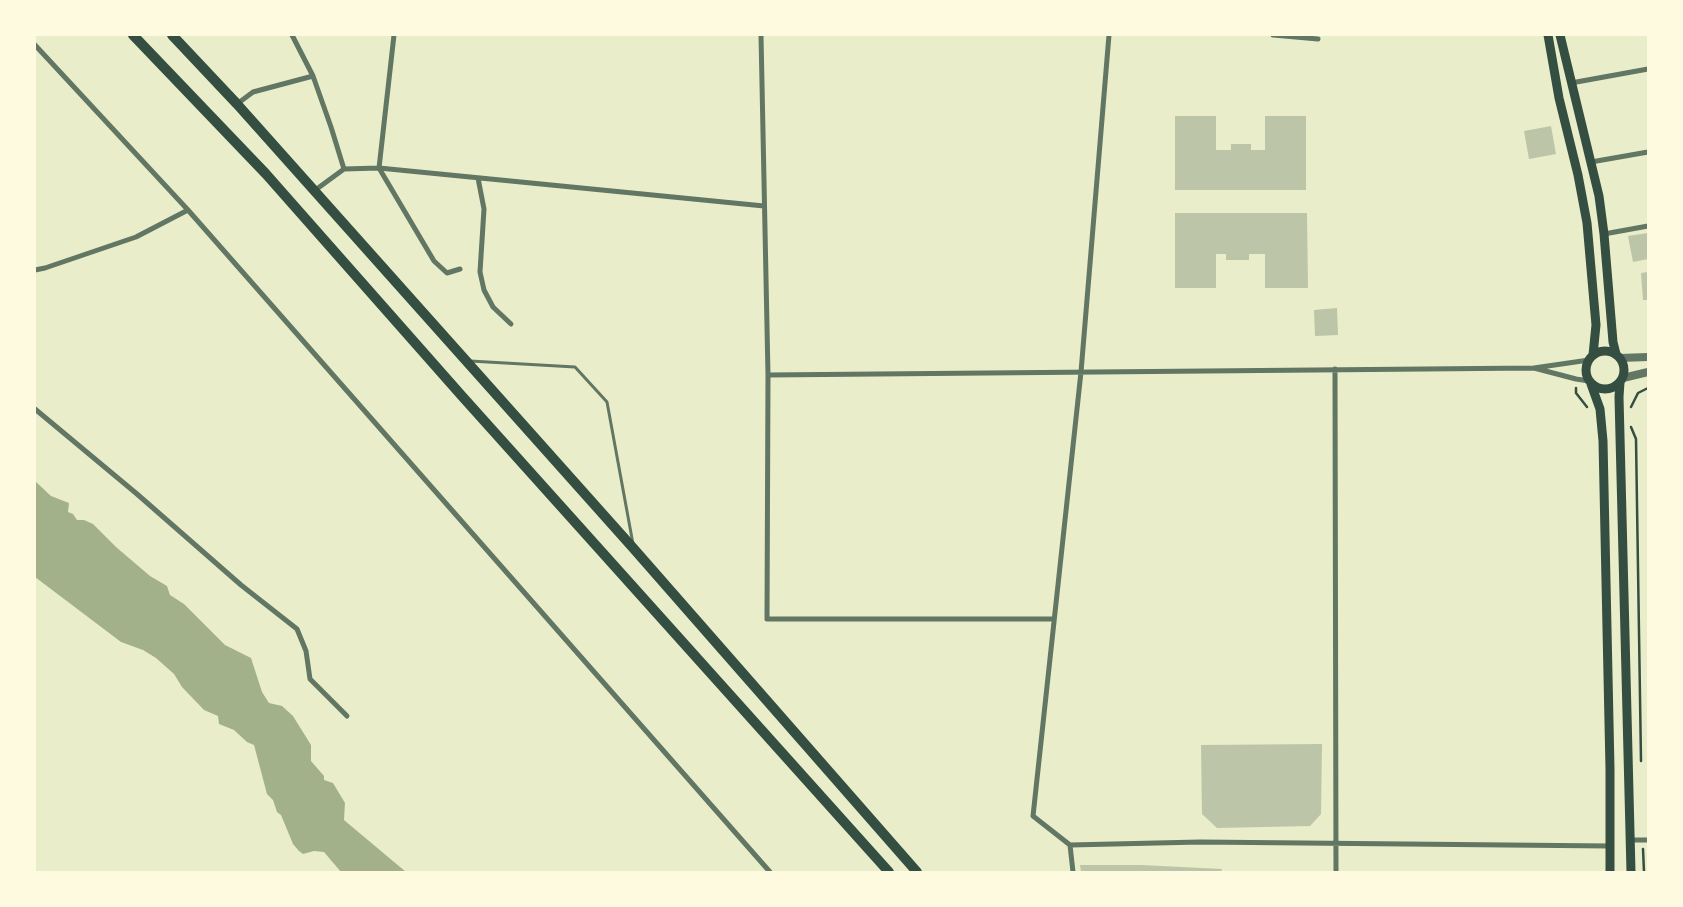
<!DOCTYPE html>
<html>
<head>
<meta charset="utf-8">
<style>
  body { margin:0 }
  #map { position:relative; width:1683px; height:907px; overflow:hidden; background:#e9edc9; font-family:Spectral,serif }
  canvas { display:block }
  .frame { position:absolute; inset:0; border:36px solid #fefae0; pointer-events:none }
</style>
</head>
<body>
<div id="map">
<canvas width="1683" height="907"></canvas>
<div class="frame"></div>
</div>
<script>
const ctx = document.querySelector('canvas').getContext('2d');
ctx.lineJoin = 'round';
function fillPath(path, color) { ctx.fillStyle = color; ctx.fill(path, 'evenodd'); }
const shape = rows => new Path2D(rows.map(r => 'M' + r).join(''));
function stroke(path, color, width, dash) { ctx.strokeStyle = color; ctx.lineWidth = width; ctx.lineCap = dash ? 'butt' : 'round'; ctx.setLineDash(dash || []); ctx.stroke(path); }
fillPath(shape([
  [35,481,51,496,69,503,68,512,73,514,77,520,84,520,93,524,116,547,150,576,167,586,170,595,184,604,225,645,251,658,262,692,269,703,282,706,293,716,311,745,311,761,324,776,324,780,333,783,345,803,344,820,406,872,341,872,324,852,314,851,303,854,299,851,293,844,281,815,277,812,273,800,267,794,254,745,247,742,234,730,219,724,218,716,204,710,182,687,174,674,156,658,143,650,121,642,35,577]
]), '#a3b18a');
fillPath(shape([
  [1175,116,1216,116,1216,150,1231,150,1231,144,1251,144,1251,150,1265,150,1265,116,1306,116,1306,190,1175,190],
  [1551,126,1556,154,1529,159,1524,131],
  [1175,213,1307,213,1308,288,1265,288,1265,254,1249,254,1249,260,1226,260,1226,254,1216,254,1216,288,1175,288],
  [1648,233,1648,259,1633,262,1628,236],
  [1648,272,1648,300,1643,300,1641,273],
  [1337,308,1338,335,1315,336,1314,310],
  [1322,744,1321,814,1310,826,1217,828,1202,814,1201,745],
  [1080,865,1141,865,1222,869,1221,872,1081,872]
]), '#bcc5a7');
stroke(shape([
  [1576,388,1576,393,1587,407],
  [1631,407,1638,393,1648,388],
  [1631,427,1636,439,1641,761],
  [1643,849,1644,872]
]), '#344e41', 2.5);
stroke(shape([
  [470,361,575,367,607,402,633,544]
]), '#617663', 3);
stroke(shape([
  [292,35,313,76,331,127,344,169],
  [394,35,379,168,434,261,447,273,460,269],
  [761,35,768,375,767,619,1054,619],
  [1273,35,1318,39],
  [35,45,188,210,770,872],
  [1571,83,1648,69],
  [237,104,253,92,313,76],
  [1591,162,1648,152],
  [478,178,484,209,480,272,484,290,493,307,511,324],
  [314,191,344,169,379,168,764,206],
  [1604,234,1648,226],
  [35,270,45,268,136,237,188,210],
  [1589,360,1534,368,1576,379,1589,381],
  [1335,369,1336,872],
  [768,375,1534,368],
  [35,409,137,494,241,585,297,629,306,651,310,679,347,716],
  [1631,840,1648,840],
  [1070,845,1033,816,1081,372,1109,35],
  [1073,872,1070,845,1200,842,1610,846]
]), '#617663', 5);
stroke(shape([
  [1620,358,1648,357],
  [1623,378,1648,372]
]), '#617663', 8);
stroke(shape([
  [1548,35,1559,98,1578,175,1587,223,1596,325,1593,355],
  [1560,35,1599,196,1604,234,1613,342,1616,354],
  '1586 370a19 19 0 1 1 38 0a19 19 0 1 1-38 0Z',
  [1620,382,1619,397,1631,872],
  [1591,384,1600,409,1603,441,1610,769,1610,872]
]), '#344e41', 9);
stroke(shape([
  [133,35,266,174,461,395,889,872],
  [172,35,237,104,634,549,917,872]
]), '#344e41', 10);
</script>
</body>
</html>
